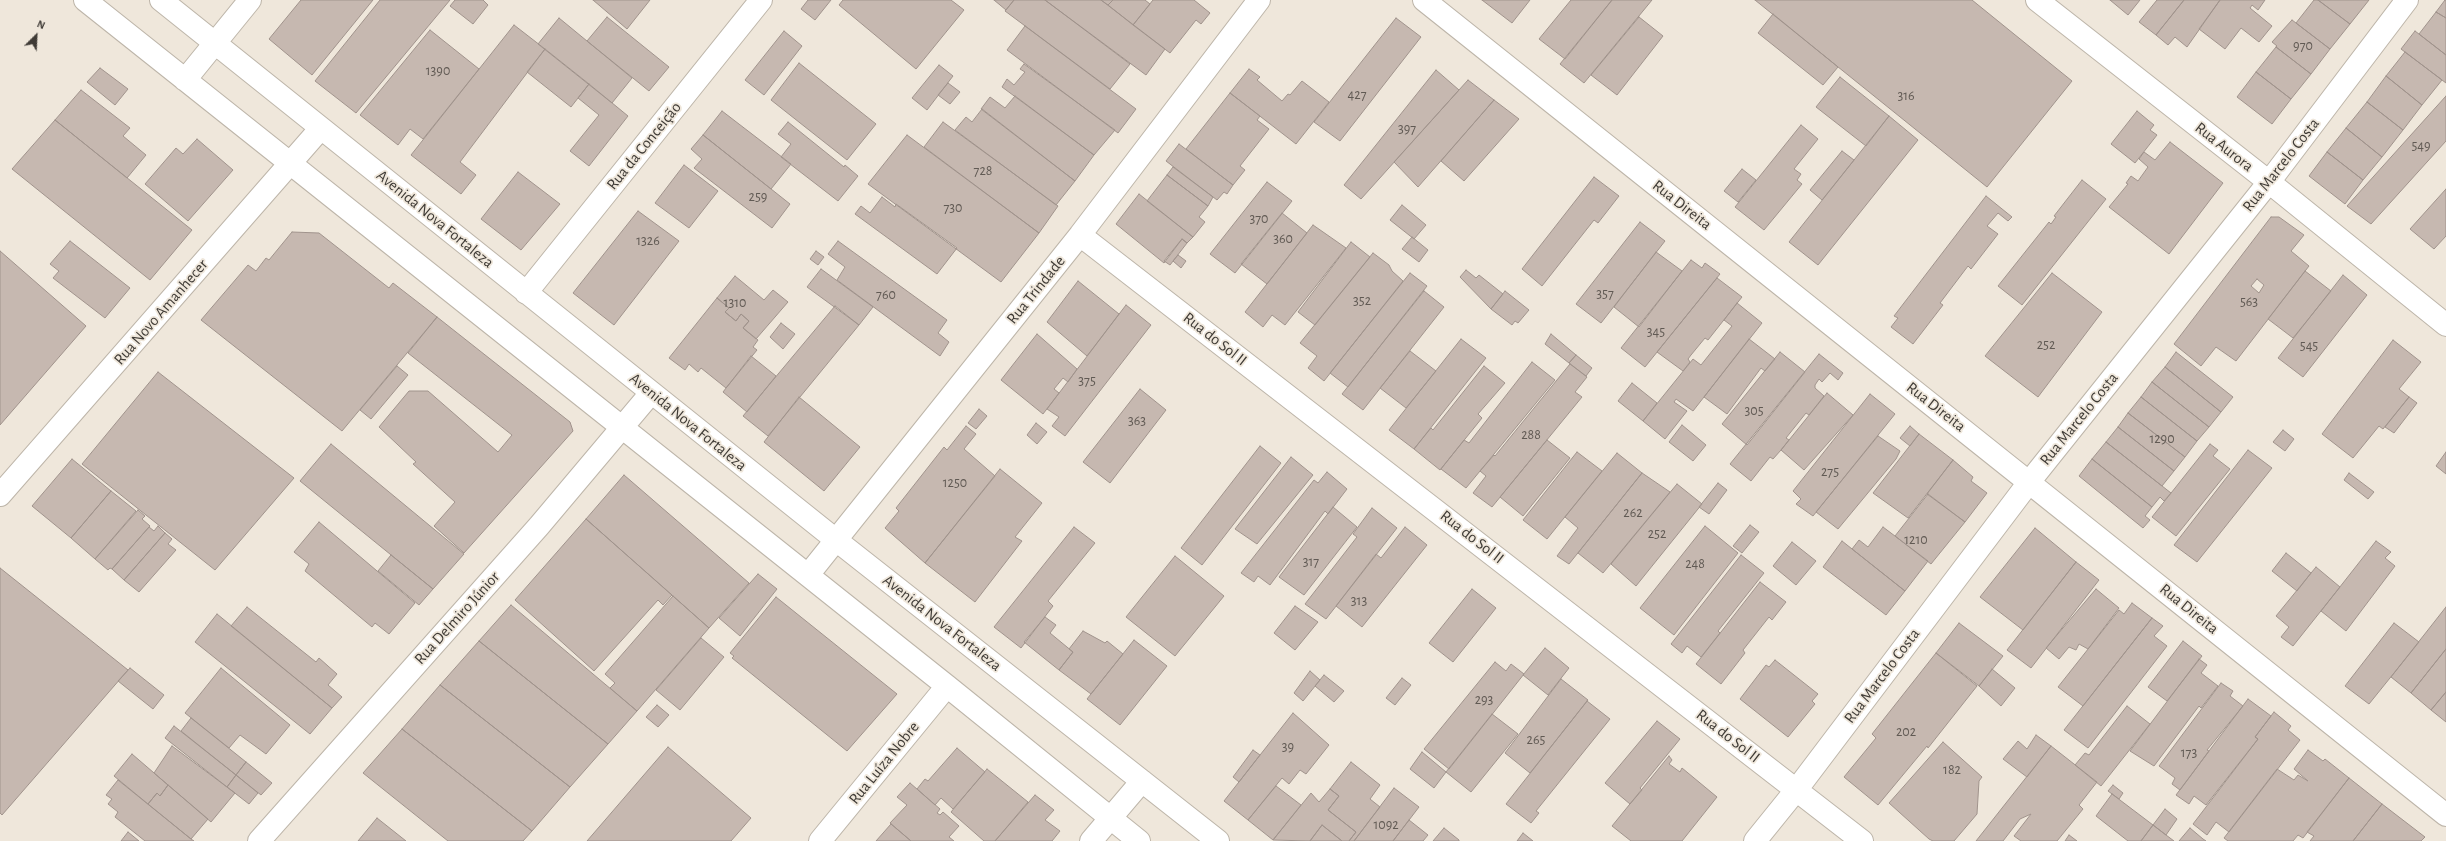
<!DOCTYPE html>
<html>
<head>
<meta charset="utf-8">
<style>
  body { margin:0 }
  #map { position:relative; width:2446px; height:841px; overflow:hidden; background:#efe7db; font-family:"Alegreya Sans",sans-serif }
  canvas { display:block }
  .north { position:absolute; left:16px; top:16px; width:40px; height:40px; -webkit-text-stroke:3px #efe7db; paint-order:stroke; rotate:24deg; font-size:11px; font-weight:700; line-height:16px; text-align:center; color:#3f3b36 }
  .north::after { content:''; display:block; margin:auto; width:14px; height:18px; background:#3f3b36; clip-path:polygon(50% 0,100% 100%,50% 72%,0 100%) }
</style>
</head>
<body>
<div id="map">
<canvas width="2446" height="841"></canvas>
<div class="north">N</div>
</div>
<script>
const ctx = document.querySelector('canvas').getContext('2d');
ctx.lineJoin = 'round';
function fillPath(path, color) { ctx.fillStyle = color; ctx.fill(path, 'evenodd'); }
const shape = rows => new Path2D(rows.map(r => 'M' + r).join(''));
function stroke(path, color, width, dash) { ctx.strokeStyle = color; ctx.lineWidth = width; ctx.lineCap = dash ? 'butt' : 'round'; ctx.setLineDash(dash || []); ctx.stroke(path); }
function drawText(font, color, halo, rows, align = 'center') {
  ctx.font = font + ' "Alegreya Sans",sans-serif'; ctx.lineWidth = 3.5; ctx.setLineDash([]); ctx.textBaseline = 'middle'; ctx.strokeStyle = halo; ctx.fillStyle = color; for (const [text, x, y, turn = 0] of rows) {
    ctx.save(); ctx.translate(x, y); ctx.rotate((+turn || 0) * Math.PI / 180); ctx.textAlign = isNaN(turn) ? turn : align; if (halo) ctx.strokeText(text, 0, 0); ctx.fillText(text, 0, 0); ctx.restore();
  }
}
const building = shape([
  [301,0,373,0,312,75,269,39,301,0],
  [380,0,450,0,356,113,315,81,380,0],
  [455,0,483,0,488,5,473,24,450,6,455,0],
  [593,0,650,0,627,29,593,0],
  [808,0,831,0,815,20,801,9,808,0],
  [843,0,951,0,964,10,916,69,839,5,843,0],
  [994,0,1014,0,1006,10,994,0],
  [1014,0,1045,0,1130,64,1110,89,1005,11,1014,0],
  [1045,0,1101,0,1165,49,1146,75,1045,0],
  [1101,0,1113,0,1108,5,1101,0],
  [1113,0,1145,0,1150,4,1133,25,1108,5,1113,0],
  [1153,0,1194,0,1210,13,1201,24,1196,20,1170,53,1133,25,1153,0],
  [1482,0,1530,0,1512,23,1482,0],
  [1571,0,1612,0,1565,59,1539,39,1571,0],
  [1612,0,1652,0,1584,83,1560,64,1612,0],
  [1755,0,1972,0,2072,81,1987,187,1755,0],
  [2110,0,2140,0,2128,15,2110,0],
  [2157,0,2184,0,2156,35,2139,22,2157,0],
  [2184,0,2220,0,2187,47,2175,37,2168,45,2156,35,2184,0],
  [2220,0,2265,0,2258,10,2252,5,2250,8,2272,26,2259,42,2241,28,2225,49,2199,29,2220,0],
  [2314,0,2318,0,2350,24,2330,49,2296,23,2314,0],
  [2318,0,2369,0,2350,24,2318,0],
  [2445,0,2446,0,2446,18,2436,12,2445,0],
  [2436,12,2446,18,2446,55,2419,34,2436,12],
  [1773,14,1838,67,1823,85,1758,33,1773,14],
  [607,17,669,67,649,91,587,41,607,17],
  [1639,17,1663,36,1617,95,1591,75,1639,17],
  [559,18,632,78,612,103,538,44,559,18],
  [1396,18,1421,37,1340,141,1314,122,1396,18],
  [2292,20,2330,49,2311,74,2276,47,2277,46,2272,42,2292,20],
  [514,25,545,49,460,162,476,175,461,194,411,155,514,25],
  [1025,26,1136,109,1118,133,1007,50,1025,26],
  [430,30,479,69,423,139,410,129,398,145,360,115,430,30],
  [784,31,802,46,764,95,745,80,784,31],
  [2415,31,2446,55,2446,83,2401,49,2415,31],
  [2276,47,2311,74,2291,99,2256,72,2276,47],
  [545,49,589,84,571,107,527,72,545,49],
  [2405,52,2442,80,2422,105,2386,76,2405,52],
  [799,63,876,124,847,160,771,100,799,63],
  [1024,64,1115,130,1094,155,1002,87,1007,79,1014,85,1025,72,1020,69,1024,64],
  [939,65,953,76,927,110,912,98,939,65],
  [100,68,128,89,115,105,87,82,100,68],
  [1249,69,1260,77,1257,80,1282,101,1288,94,1290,95,1302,81,1329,102,1296,144,1230,93,1249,69],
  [1436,70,1459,90,1361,199,1344,185,1436,70],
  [2256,72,2291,99,2272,124,2237,97,2256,72],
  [2386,76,2422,105,2403,130,2367,102,2386,76],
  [1840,77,1889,116,1866,146,1816,107,1840,77],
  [1468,80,1494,100,1418,187,1394,162,1468,80],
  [948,83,960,92,950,104,938,95,948,83],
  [589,84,628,116,589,166,570,151,599,115,578,98,589,84],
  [81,90,130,128,123,136,146,155,127,178,55,120,81,90],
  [1230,93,1260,116,1257,120,1269,129,1240,166,1245,170,1233,185,1186,149,1230,93],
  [1015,96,1094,155,1075,181,981,109,990,97,1005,108,1015,96],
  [2446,96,2446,141,2371,224,2347,206,2446,96],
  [1494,100,1519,119,1464,181,1441,161,1494,100],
  [2367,102,2403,130,2382,157,2346,128,2367,102],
  [982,109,1075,181,1056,205,955,130,966,117,972,122,982,109],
  [722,111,791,164,771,189,703,135,722,111],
  [2137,111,2154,125,2150,130,2157,135,2135,163,2111,144,2137,111],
  [1889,116,1918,140,1818,265,1789,242,1889,116],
  [55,120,192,230,150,280,12,169,55,120],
  [788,122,844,167,845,165,858,176,838,201,781,157,791,144,778,134,788,122],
  [943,122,1058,206,1039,233,924,147,943,122],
  [1801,125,1818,139,1794,169,1801,174,1797,180,1802,184,1764,230,1735,207,1801,125],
  [2346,128,2382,157,2363,180,2327,152,2346,128],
  [703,135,790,204,772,228,694,168,702,159,691,149,703,135],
  [907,135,1039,233,1001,282,868,184,907,135],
  [197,139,233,170,188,221,145,184,176,148,183,154,197,139],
  [2170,142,2223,183,2169,254,2109,207,2128,184,2126,183,2131,176,2138,181,2148,167,2139,159,2144,152,2155,160,2170,142],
  [1179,144,1233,185,1227,194,1224,192,1217,200,1166,161,1179,144],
  [1842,151,1854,160,1822,200,1810,190,1842,151],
  [2327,152,2363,180,2345,204,2309,176,2327,152],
  [684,165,718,191,689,228,655,203,684,165],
  [1173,167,1213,197,1208,206,1167,175,1173,167],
  [1742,169,1756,180,1738,202,1724,191,1742,169],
  [518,172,560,204,521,250,481,219,518,172],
  [1167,175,1208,206,1199,217,1205,222,1193,237,1147,201,1167,175],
  [1594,177,1619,196,1598,223,1594,220,1542,286,1522,269,1594,177],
  [2082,180,2106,199,2022,305,1998,286,2049,222,2051,224,2056,217,2054,216,2082,180],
  [1267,182,1292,201,1235,273,1210,254,1267,182],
  [2446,189,2446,236,2434,249,2410,229,2446,189],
  [1139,194,1193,237,1187,243,1182,239,1164,263,1116,224,1139,194],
  [1986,196,2012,217,2008,221,1998,213,1987,226,1998,234,1971,269,1968,266,1940,303,1943,305,1913,344,1891,327,1898,318,1894,316,1986,196],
  [882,197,895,207,896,204,957,248,937,274,855,214,861,206,870,213,882,197],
  [1402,205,1426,225,1414,239,1390,220,1402,205],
  [638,211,679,241,614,325,573,293,638,211],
  [1282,213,1307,233,1267,284,1241,264,1282,213],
  [2271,217,2279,217,2304,235,2291,251,2309,266,2236,361,2216,347,2201,366,2174,344,2271,217],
  [2257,279,2264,285,2259,293,2251,286,2257,279],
  [1640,222,1665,241,1601,323,1576,304,1640,222],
  [1313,225,1346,248,1285,325,1272,315,1263,327,1245,312,1313,225],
  [292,232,319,233,389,288,393,283,437,317,342,431,201,320,248,265,256,271,266,258,269,260,292,232],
  [1412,237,1428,250,1419,262,1402,249,1412,237],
  [1182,239,1187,243,1170,265,1164,261,1182,239],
  [70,241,130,288,105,318,53,278,59,271,50,264,70,241],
  [838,241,947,320,938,333,949,342,940,356,837,280,845,267,828,254,838,241],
  [1351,242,1370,257,1315,325,1298,312,1351,242],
  [0,251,86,326,0,425,0,251],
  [816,251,824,257,818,265,810,259,816,251],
  [1656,252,1682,271,1639,327,1614,307,1656,252],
  [1373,253,1389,265,1392,271,1403,281,1324,381,1308,368,1317,356,1300,343,1373,253],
  [1178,255,1186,261,1181,268,1173,261,1178,255],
  [1691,260,1702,268,1705,263,1720,274,1645,367,1621,348,1691,260],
  [821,269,873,307,859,325,807,287,821,269],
  [1466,270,1476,278,1479,275,1503,294,1491,309,1460,277,1466,270],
  [2305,271,2331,291,2293,338,2268,319,2305,271],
  [1410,273,1427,286,1348,387,1330,373,1410,273],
  [2052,273,2102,312,2038,397,1985,356,2052,273],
  [2343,275,2367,295,2303,377,2278,358,2343,275],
  [735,276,764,300,773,290,788,302,756,339,743,328,749,321,741,314,736,321,725,312,729,308,717,298,735,276],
  [1717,278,1742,297,1708,340,1705,338,1691,355,1688,359,1690,362,1683,371,1657,352,1717,278],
  [1078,281,1119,314,1087,356,1047,322,1078,281],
  [1424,291,1444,307,1363,410,1342,394,1424,291],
  [1505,291,1529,310,1518,323,1515,321,1512,325,1491,309,1505,291],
  [717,298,729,308,725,312,736,321,741,314,749,321,743,328,758,340,753,347,757,350,726,388,701,368,698,372,689,364,685,370,669,358,717,298],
  [1737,303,1762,323,1693,411,1676,399,1674,402,1687,411,1665,439,1643,421,1693,359,1701,365,1732,326,1724,320,1737,303],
  [1126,305,1151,325,1065,436,1052,426,1059,417,1047,409,1126,305],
  [835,306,859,325,768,436,743,416,835,306],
  [437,317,570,422,573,431,464,553,434,526,455,502,413,464,416,462,379,427,409,391,428,391,498,452,512,435,408,353,437,317],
  [781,323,795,334,783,349,770,337,781,323],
  [1037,334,1077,369,1068,382,1063,378,1054,389,1059,393,1043,414,1001,380,1037,334],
  [1551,334,1576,355,1569,363,1545,344,1551,334],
  [1461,339,1486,358,1414,449,1389,430,1461,339],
  [1749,339,1775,359,1765,371,1761,368,1727,414,1704,397,1749,339],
  [2393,340,2421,362,2399,389,2409,397,2383,429,2379,426,2353,458,2322,434,2393,340],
  [1410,351,1436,371,1406,408,1380,388,1410,351],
  [1780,352,1805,372,1747,445,1722,424,1780,352],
  [2176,352,2233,397,2221,412,2165,367,2176,352],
  [1819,354,1843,373,1838,380,1830,373,1822,382,1819,379,1815,385,1815,388,1824,396,1809,415,1806,413,1786,438,1789,440,1781,450,1773,459,1770,457,1751,481,1730,464,1819,354],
  [1576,355,1592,368,1586,376,1569,363,1576,355],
  [751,356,776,376,747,412,723,392,751,356],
  [1532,362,1555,380,1466,488,1441,469,1464,440,1469,443,1532,362],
  [1570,364,1587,377,1575,392,1582,397,1492,507,1473,493,1486,476,1480,471,1494,455,1495,456,1570,364],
  [397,366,408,375,371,419,360,410,397,366],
  [1484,366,1505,383,1478,414,1482,418,1440,470,1414,449,1431,428,1433,430,1484,366],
  [2165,367,2221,412,2209,427,2152,382,2165,367],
  [158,372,294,478,215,570,82,464,158,372],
  [2152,382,2209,427,2197,441,2141,397,2152,382],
  [1632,383,1657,403,1643,421,1618,401,1632,383],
  [1140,389,1166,410,1110,483,1083,462,1140,389],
  [1827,393,1853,415,1804,470,1781,450,1827,393],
  [1870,394,1895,414,1813,516,1796,504,1801,499,1793,491,1870,394],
  [799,397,860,447,824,491,764,442,799,397],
  [2141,397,2197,441,2185,457,2128,413,2141,397],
  [2409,397,2417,403,2394,433,2385,427,2409,397],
  [979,409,987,416,976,429,968,423,979,409],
  [2128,413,2185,457,2174,471,2118,427,2128,413],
  [1036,423,1047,432,1037,444,1027,435,1036,423],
  [1682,425,1706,445,1693,461,1669,442,1682,425],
  [966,426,976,434,964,449,995,476,925,563,885,528,899,511,896,508,944,447,947,450,966,426],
  [1910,426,1919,434,1910,446,1900,438,1910,426],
  [2118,427,2174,471,2162,486,2106,442,2118,427],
  [2283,430,2294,439,2285,451,2273,442,2283,430],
  [1919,434,1953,460,1908,518,1873,493,1919,434],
  [1878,436,1900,451,1896,459,1838,529,1816,512,1878,436],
  [1547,440,1570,458,1523,516,1500,497,1547,440],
  [2106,442,2171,493,2164,501,2160,497,2152,507,2092,459,2106,442],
  [331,444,464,554,433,589,300,481,331,444],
  [2210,444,2218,450,2213,456,2230,469,2176,536,2152,517,2210,444],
  [1260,446,1281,463,1202,565,1181,548,1260,446],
  [2248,450,2272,468,2197,562,2174,545,2248,450],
  [1577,452,1602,471,1547,539,1523,520,1577,452],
  [2446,452,2446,474,2436,466,2446,452],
  [1617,453,1642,473,1569,564,1557,556,1578,528,1565,517,1617,453],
  [1291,457,1313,475,1257,544,1235,529,1291,457],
  [72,459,111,491,71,538,32,506,72,459],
  [2092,459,2152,507,2145,516,2150,520,2143,528,2079,476,2092,459],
  [1953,460,1973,477,1971,481,1987,493,1965,522,1927,494,1953,460],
  [1000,469,1042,503,1015,537,1022,541,975,602,925,563,1000,469],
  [1327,472,1347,489,1328,514,1325,511,1270,585,1258,576,1254,582,1241,573,1314,480,1318,483,1327,472],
  [1642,473,1670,492,1603,573,1578,553,1642,473],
  [2349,473,2374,492,2368,499,2344,480,2349,473],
  [624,475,749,583,709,628,586,519,624,475],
  [1718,483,1727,490,1709,514,1699,507,1718,483],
  [1677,484,1702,504,1636,586,1611,564,1677,484],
  [111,491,136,511,95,559,71,538,111,491],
  [1928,494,1965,522,1931,564,1895,536,1928,494],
  [1333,507,1357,527,1304,595,1279,577,1333,507],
  [1372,508,1397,528,1326,619,1305,604,1357,537,1353,534,1372,508],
  [138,510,145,516,142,519,150,526,112,569,110,568,108,570,95,559,138,510],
  [586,519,672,595,663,605,658,600,594,671,515,600,586,519],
  [319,522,415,603,389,634,375,623,372,627,305,571,309,564,294,552,319,522],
  [1750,525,1759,532,1742,553,1733,546,1750,525],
  [158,526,165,533,124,580,112,569,149,527,154,531,158,526],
  [1705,526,1738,553,1674,635,1640,608,1705,526],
  [1074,527,1095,543,1048,601,1053,606,1021,648,994,627,1074,527],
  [1405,527,1427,545,1362,627,1336,606,1376,554,1381,558,1405,527],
  [1883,527,1928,561,1905,591,1852,549,1859,540,1868,547,1883,527],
  [2035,528,2076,562,2023,630,1980,597,2035,528],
  [165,533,172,539,168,544,176,550,139,592,124,580,165,533],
  [1842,541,1905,591,1886,615,1823,567,1842,541],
  [2376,541,2391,552,2385,558,2395,566,2346,631,2321,611,2376,541],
  [1792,542,1816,561,1796,585,1773,566,1792,542],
  [2286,553,2311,573,2297,591,2272,571,2286,553],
  [391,555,433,589,419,605,378,571,391,555],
  [1741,555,1764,573,1718,631,1720,633,1701,657,1687,646,1682,653,1671,644,1741,555],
  [1175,556,1224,596,1175,656,1126,617,1175,556],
  [2076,562,2099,580,2031,668,2007,650,2076,562],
  [2316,567,2340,587,2293,646,2281,637,2289,627,2276,616,2316,567],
  [0,568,128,670,2,815,0,813,0,568],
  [758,574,777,589,740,636,719,618,758,574],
  [1760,582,1786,602,1772,620,1769,617,1743,650,1745,653,1721,684,1696,664,1760,582],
  [1472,589,1496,608,1453,662,1429,643,1472,589],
  [2096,589,2119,608,2088,649,2079,644,2076,650,2069,647,2059,659,2046,648,2096,589],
  [673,596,709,628,637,711,610,688,615,683,605,674,673,596],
  [776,597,897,694,847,751,732,658,734,656,730,653,776,597],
  [2132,603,2152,618,2083,706,2058,687,2119,610,2124,614,2132,603],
  [511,605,637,711,608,744,479,641,511,605],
  [1295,606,1318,622,1295,650,1274,633,1295,606],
  [247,607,316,662,319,658,337,674,328,685,342,697,332,708,231,626,247,607],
  [2446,607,2446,649,2411,693,2391,677,2446,607],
  [217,614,332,708,310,734,195,642,217,614],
  [1045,617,1056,625,1050,633,1073,652,1059,670,1024,642,1045,617],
  [2152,618,2163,626,2154,636,2167,646,2088,748,2064,730,2152,618],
  [1959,623,2003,656,1979,686,1936,653,1959,623],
  [2394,623,2419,642,2369,704,2345,686,2394,623],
  [1083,631,1105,643,1107,641,1123,654,1091,694,1059,670,1073,652,1069,649,1083,631],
  [701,638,724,657,680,710,656,690,701,638],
  [1134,640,1167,666,1120,725,1087,699,1134,640],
  [479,641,608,744,570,787,440,685,479,641],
  [2183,641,2202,656,2167,701,2148,687,2183,641],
  [1545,648,1569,668,1548,695,1523,675,1545,648],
  [2446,649,2446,692,2431,710,2411,693,2446,649],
  [1936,653,1977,686,1928,748,1927,746,1878,805,1844,777,1876,738,1872,734,1936,653],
  [2199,659,2207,665,2201,673,2218,686,2201,708,2199,706,2154,766,2130,751,2199,659],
  [1775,660,1818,694,1812,701,1815,704,1788,737,1740,699,1766,665,1769,667,1775,660],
  [1495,662,1506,671,1511,664,1524,674,1449,769,1424,749,1495,662],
  [130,668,164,695,153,709,118,681,130,668],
  [221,668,290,725,266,754,240,735,229,748,185,713,221,668],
  [1992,669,2015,688,2001,706,1979,686,1992,669],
  [1310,671,1320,680,1303,701,1294,693,1310,671],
  [1324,675,1344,691,1334,702,1315,686,1324,675],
  [1402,678,1411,685,1395,705,1386,698,1402,678],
  [1561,679,1588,700,1530,773,1505,753,1561,679],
  [2221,683,2233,691,2230,696,2243,706,2207,750,2209,751,2180,790,2172,784,2175,778,2159,766,2221,683],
  [440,685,570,787,532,831,402,729,440,685],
  [2446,692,2446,722,2431,710,2446,692],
  [2248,699,2271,716,2255,737,2258,739,2206,805,2194,796,2189,804,2176,795,2248,699],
  [1587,701,1610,719,1536,811,1539,813,1531,823,1506,804,1587,701],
  [657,705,669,715,658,727,646,717,657,705],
  [2127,706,2150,724,2101,786,2075,765,2085,753,2089,755,2127,706],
  [2274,712,2291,726,2288,730,2300,740,2229,832,2216,822,2207,835,2193,824,2258,739,2255,737,2274,712],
  [1293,713,1329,745,1306,774,1300,770,1289,784,1282,778,1248,820,1224,801,1293,713],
  [1492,714,1518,734,1471,792,1446,772,1492,714],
  [191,718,246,762,236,775,181,731,191,718],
  [1657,721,1680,739,1640,788,1642,790,1630,804,1605,783,1657,721],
  [174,726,236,775,227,787,165,738,174,726],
  [402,729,532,831,523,841,448,841,363,773,402,729],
  [2036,735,2051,746,2027,777,2003,759,2018,741,2027,749,2036,735],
  [1943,742,1982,777,1979,781,1977,814,1954,841,1933,841,1929,839,1889,803,1943,742],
  [172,746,235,793,211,822,154,773,172,746],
  [2051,746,2097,782,2079,805,2083,809,2057,841,2021,841,2014,836,2031,814,2020,819,2003,841,1976,841,2051,746],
  [668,747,751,818,731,841,587,841,668,747],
  [957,748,985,772,953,809,941,798,935,805,917,789,925,779,928,781,957,748],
  [1253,750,1260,755,1239,782,1233,777,1253,750],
  [2308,750,2323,761,2325,759,2349,778,2303,838,2298,835,2293,841,2228,841,2224,838,2277,769,2294,780,2298,775,2308,781,2294,769,2308,750],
  [1422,752,1446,772,1434,788,1410,769,1422,752],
  [132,754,168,785,160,796,157,793,148,804,114,776,132,754],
  [1669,756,1672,760,1669,764,1680,772,1682,768,1717,797,1682,841,1631,841,1612,826,1669,756],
  [246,762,272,783,261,795,236,775,246,762],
  [1351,762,1380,785,1370,799,1380,807,1354,841,1349,841,1356,832,1328,810,1339,796,1330,789,1351,762],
  [987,769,1028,802,995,841,984,841,951,812,987,769],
  [236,775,258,793,249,804,227,787,236,775],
  [2349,778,2382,804,2353,841,2310,841,2314,836,2307,832,2349,778],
  [118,780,191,839,194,841,145,841,115,817,118,812,108,804,112,799,106,795,118,780],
  [910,783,940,809,937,813,940,815,943,812,959,826,949,837,954,841,911,841,890,823,907,805,897,797,910,783],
  [168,785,208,819,191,839,148,804,157,793,160,796,168,785],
  [2113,785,2123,793,2119,799,2108,791,2113,785],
  [1276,786,1301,805,1273,840,1248,820,1276,786],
  [1394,788,1419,807,1393,841,1354,841,1394,788],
  [1330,789,1339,796,1328,810,1356,832,1349,841,1342,841,1322,825,1310,841,1273,840,1311,793,1319,802,1330,789],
  [2112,794,2153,825,2141,841,2128,841,2096,816,2112,794],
  [1035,795,1054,810,1045,820,1060,831,1052,841,995,841,1035,795],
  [2382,804,2425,837,2421,841,2353,841,2382,804],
  [2165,809,2177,819,2166,835,2153,825,2165,809],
  [377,818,406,841,358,841,377,818],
  [1409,820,1428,835,1423,841,1393,841,1409,820],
  [891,824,911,841,876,841,891,824],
  [1322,825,1342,841,1310,841,1322,825],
  [2153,825,2166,835,2174,841,2141,841,2153,825],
  [1444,828,1459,840,1459,841,1433,841,1444,828],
  [2190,828,2203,839,2206,841,2179,841,2190,828],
  [128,832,139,841,121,841,128,832],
  [1523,833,1533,841,1517,841,1523,833],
  [2069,835,2077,841,2065,841,2069,835]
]);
fillPath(building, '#c6b8b0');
stroke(building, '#a0938c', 1);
const street = shape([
  [85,0,947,686,1139,841],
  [161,0,836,540,1218,841],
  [1424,0,2446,815],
  [2037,0,2269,182,2446,325],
  [185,80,250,0],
  [1080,235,1862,841],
  [526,293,761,0],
  [0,495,321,128],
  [808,575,1080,235,1259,0],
  [259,841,539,526,651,393],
  [820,841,947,686],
  [1091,841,1142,781],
  [1755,841,1797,789,2030,481,2269,182,2407,0]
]);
stroke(street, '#bdb5a9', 24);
stroke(street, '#fff', 22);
drawText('14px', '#615a54', null, [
  ["970",2303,46],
  ["1390",438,71],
  ["427",1357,95],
  ["316",1906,96],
  ["397",1407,129],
  ["549",2421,146],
  ["728",983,171],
  ["259",758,197],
  ["730",953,208],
  ["370",1259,219],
  ["360",1283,239],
  ["1326",648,241],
  ["357",1605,294],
  ["760",886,295],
  ["352",1362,301],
  ["563",2249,302],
  ["1310",735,303],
  ["345",1656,332],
  ["252",2046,345],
  ["545",2309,346],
  ["375",1087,381],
  ["305",1754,411],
  ["363",1137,421],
  ["288",1531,435],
  ["1290",2162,439],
  ["275",1830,472],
  ["1250",955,483],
  ["262",1633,513],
  ["252",1657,534],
  ["1210",1916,540],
  ["317",1311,562],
  ["248",1695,564],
  ["313",1359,601],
  ["293",1484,700],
  ["202",1906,732],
  ["265",1536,740],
  ["39",1288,747],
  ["173",2189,753],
  ["182",1952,770],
  ["1092",1386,825]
]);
drawText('16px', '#3f3b36', '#efe7db', [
  ["Rua da Conceição",644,146,-51],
  ["Rua Aurora",2224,147,38],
  ["Rua Marcelo Costa",2281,165,-52],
  ["Rua Direita",1682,205,38],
  ["Avenida Nova Fortaleza",435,219,39],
  ["Rua Trindade",1036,290,-51],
  ["Rua Novo Amanhecer",161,312,-49],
  ["Rua do Sol II",1215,339,38],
  ["Rua Direita",1936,407,38],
  ["Rua Marcelo Costa",2079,419,-51],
  ["Avenida Nova Fortaleza",688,422,39],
  ["Rua do Sol II",1472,537,38],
  ["Rua Direita",2189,609,39],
  ["Rua Delmiro Júnior",457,618,-48],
  ["Avenida Nova Fortaleza",942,623,38],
  ["Rua Marcelo Costa",1882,676,-53],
  ["Rua do Sol II",1728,736,38],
  ["Rua Luíza Nobre",884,763,-51]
]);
</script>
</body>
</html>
